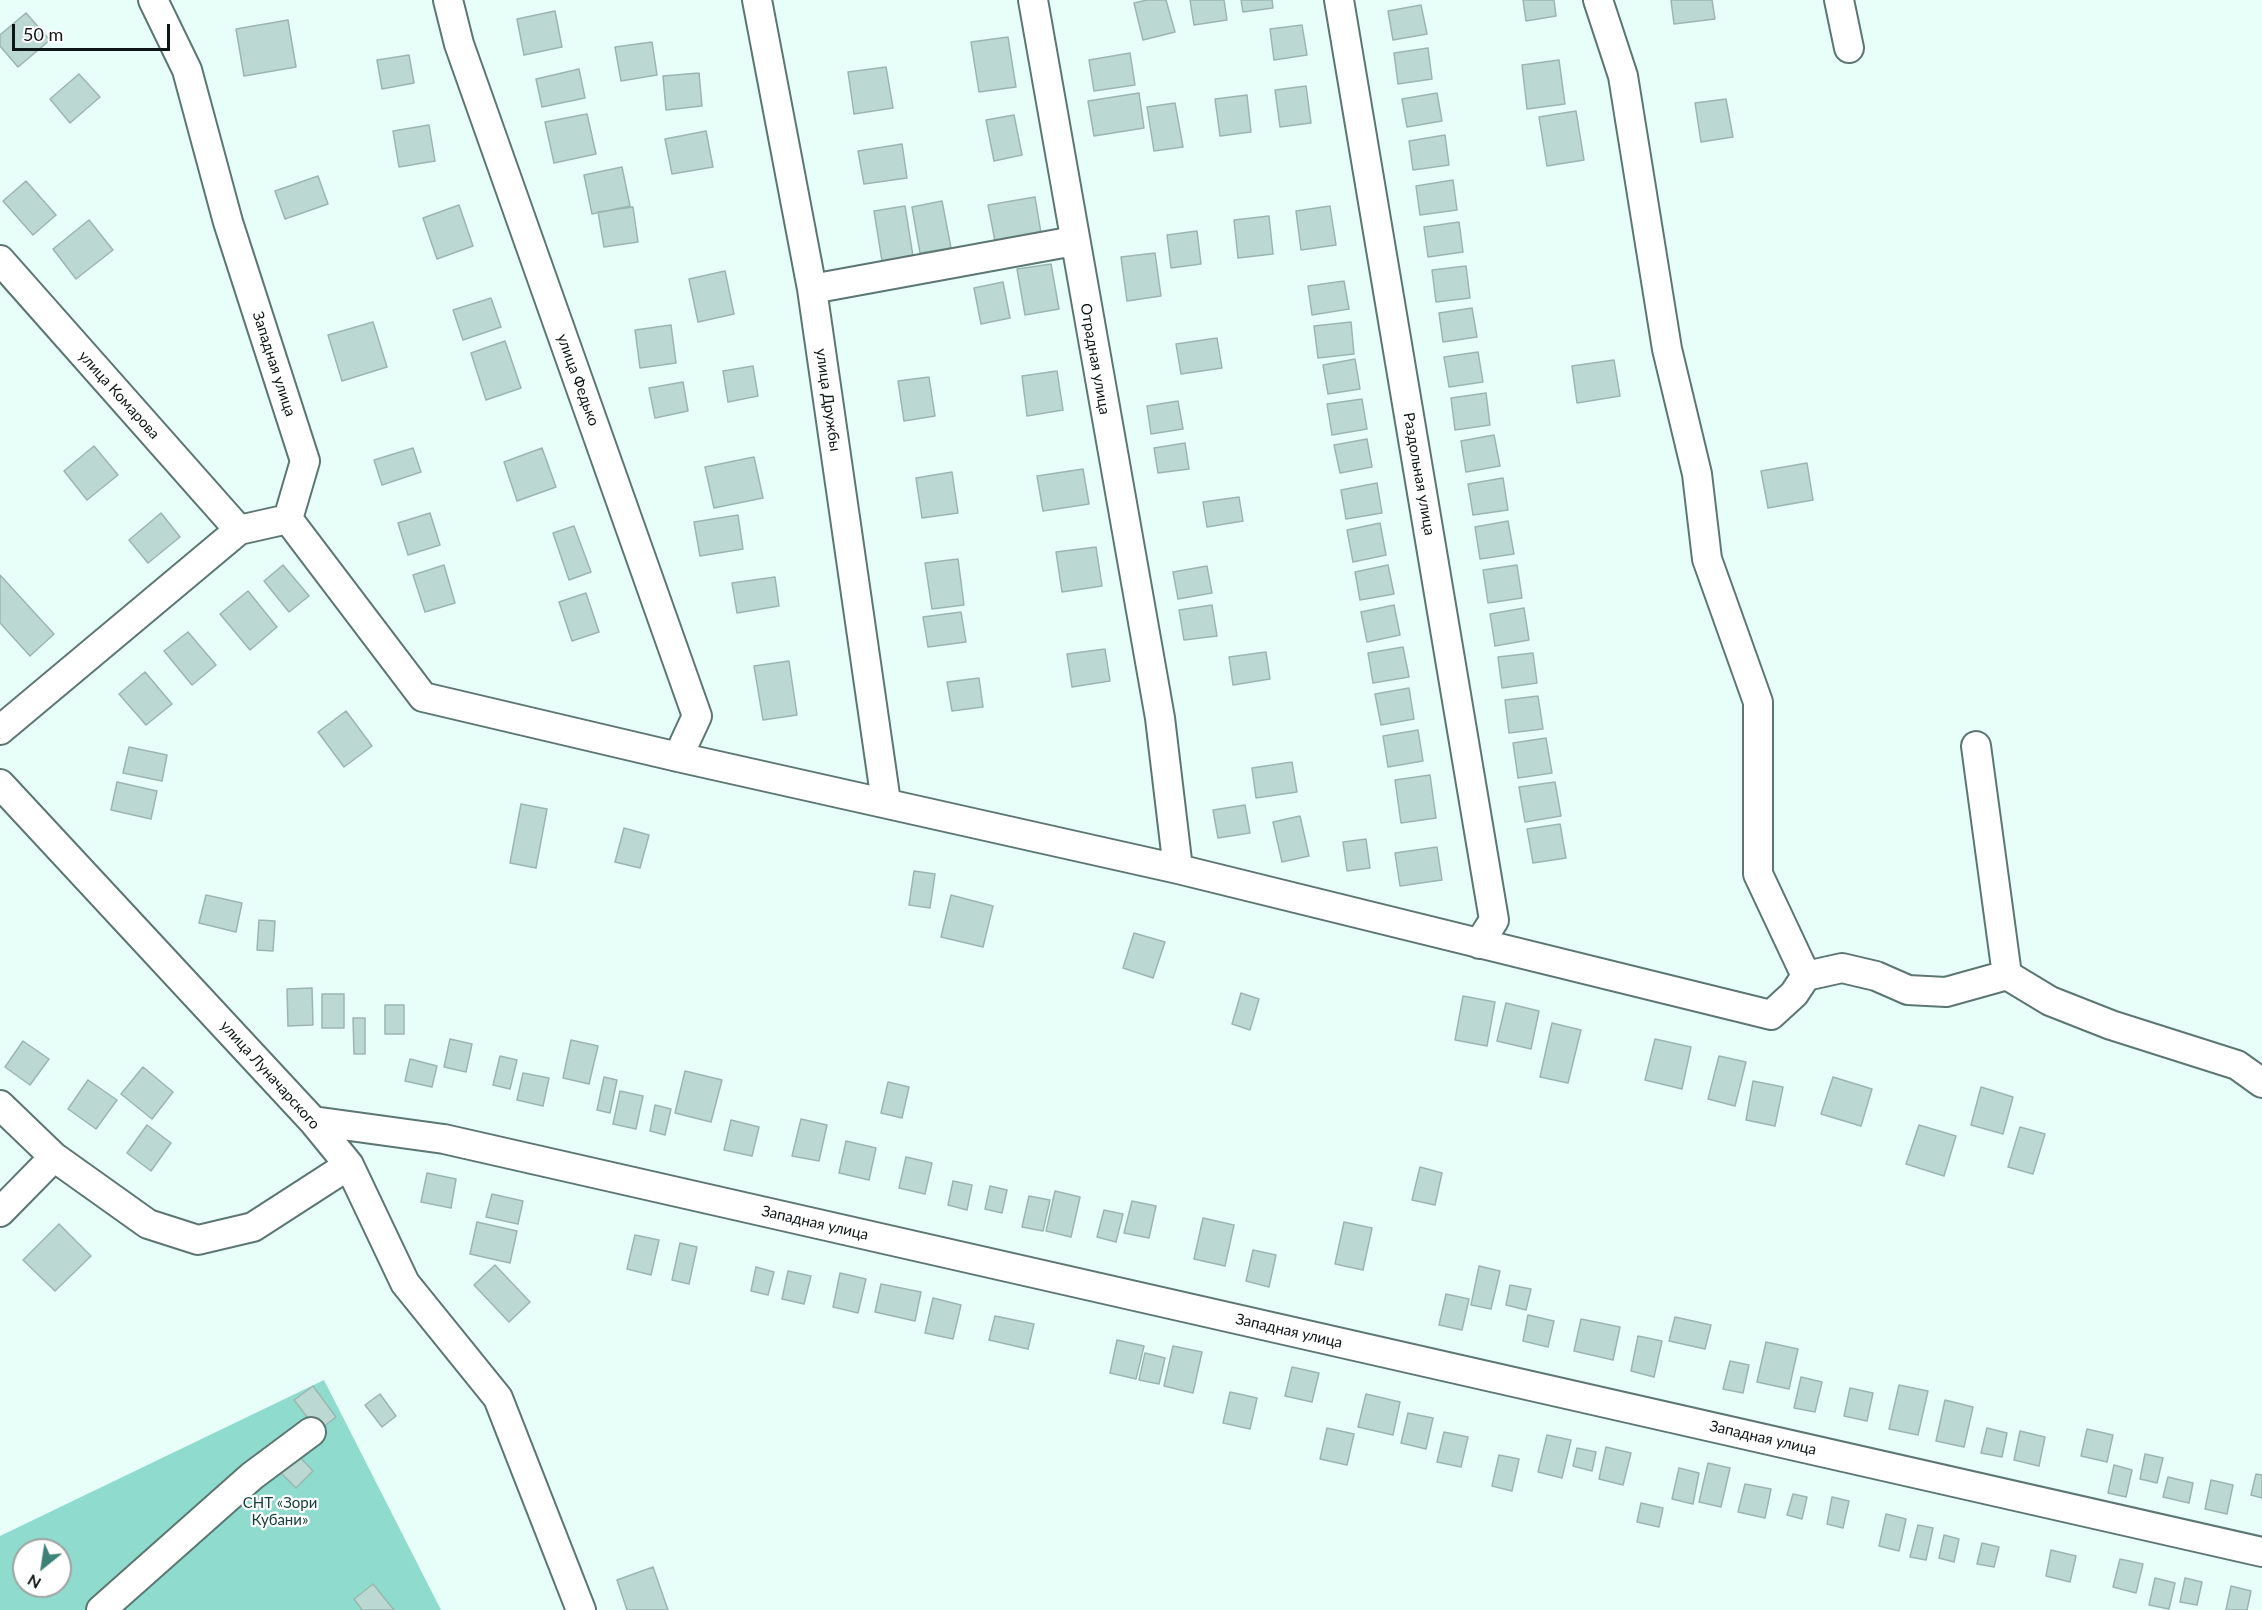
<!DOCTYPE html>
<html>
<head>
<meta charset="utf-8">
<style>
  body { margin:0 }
  #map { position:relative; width:2262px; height:1610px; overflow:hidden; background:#e7fef9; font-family:Lato,sans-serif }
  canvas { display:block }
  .north { position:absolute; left:12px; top:1538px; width:60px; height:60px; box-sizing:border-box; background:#fff; border:2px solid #9ea2a1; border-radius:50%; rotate:210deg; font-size:16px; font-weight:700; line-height:24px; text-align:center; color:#0c1615 }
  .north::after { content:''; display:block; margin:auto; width:21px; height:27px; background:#3d8277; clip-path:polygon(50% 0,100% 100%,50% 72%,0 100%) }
  .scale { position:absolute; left:12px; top:24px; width:158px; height:27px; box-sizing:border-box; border:3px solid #0c1615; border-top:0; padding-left:8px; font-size:18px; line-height:21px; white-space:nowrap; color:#0c1615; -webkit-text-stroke:4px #fff; paint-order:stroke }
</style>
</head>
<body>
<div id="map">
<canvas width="2262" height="1610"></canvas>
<div class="north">N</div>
<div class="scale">50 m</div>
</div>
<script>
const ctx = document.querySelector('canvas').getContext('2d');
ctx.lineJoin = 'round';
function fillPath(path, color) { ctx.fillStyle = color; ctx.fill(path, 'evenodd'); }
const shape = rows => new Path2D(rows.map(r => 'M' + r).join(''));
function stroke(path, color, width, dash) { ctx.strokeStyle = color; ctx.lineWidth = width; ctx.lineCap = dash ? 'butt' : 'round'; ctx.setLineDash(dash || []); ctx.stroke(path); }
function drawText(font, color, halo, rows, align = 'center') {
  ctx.font = font + ' Lato,sans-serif'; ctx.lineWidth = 4.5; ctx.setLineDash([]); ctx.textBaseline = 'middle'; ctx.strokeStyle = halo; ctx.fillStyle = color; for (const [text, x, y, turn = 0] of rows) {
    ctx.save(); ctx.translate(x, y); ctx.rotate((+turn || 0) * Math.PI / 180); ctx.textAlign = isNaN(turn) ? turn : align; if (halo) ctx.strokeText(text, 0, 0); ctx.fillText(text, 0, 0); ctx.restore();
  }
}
fillPath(shape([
  [324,1380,441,1610,0,1610,0,1536],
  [24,1550,60,1550,60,1586,24,1586]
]), '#8fdcce');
const building = shape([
  [1147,0,1166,0,1175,32,1143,40,1134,3,1147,0],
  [1190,0,1224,0,1227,20,1194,25,1190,0],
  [1241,0,1272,0,1273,8,1243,12,1241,0],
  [1523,0,1554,0,1556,16,1526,21,1523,0],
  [1671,0,1712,0,1715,19,1674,24,1671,0],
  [1421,5,1427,34,1393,40,1388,11,1421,5],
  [555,11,562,47,524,55,517,19,555,11],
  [26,13,50,40,18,67,0,46,0,35,26,13],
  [288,20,296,67,244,76,236,29,288,20],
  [1302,25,1307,55,1274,60,1270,29,1302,25],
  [1008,37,1016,87,979,92,971,42,1008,37],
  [652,42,657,75,621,81,615,47,652,42],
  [1428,48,1432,79,1398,84,1394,53,1428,48],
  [1130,53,1135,85,1094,91,1089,60,1130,53],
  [409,55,414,83,382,89,377,60,409,55],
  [1559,60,1565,104,1527,109,1522,65,1559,60],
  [886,67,893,108,854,114,848,72,886,67],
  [579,69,585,98,542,107,536,79,579,69],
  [699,73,702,106,666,110,663,76,699,73],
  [79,74,100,97,70,123,50,99,79,74],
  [1306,86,1311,123,1280,127,1275,90,1306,86],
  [1139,93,1144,128,1094,136,1088,101,1139,93],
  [1437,93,1442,121,1407,127,1402,99,1437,93],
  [1247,95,1251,132,1220,136,1215,99,1247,95],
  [1726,99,1733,137,1701,142,1695,103,1726,99],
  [1175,103,1183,147,1154,151,1147,107,1175,103],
  [1576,111,1584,160,1547,166,1539,117,1576,111],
  [587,114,596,154,554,163,545,122,587,114],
  [1014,115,1022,155,994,161,986,120,1014,115],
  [429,125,435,161,399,167,393,131,429,125],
  [706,131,713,167,672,174,665,139,706,131],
  [1445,135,1449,165,1413,170,1409,141,1445,135],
  [902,144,907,178,864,184,858,151,902,144],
  [622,167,630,206,592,214,584,175,622,167],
  [318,176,328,204,285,219,275,191,318,176],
  [1453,180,1457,210,1420,215,1416,186,1453,180],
  [26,181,56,215,33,235,3,201,26,181],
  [1035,197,1041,233,995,241,988,205,1035,197],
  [942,201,951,248,920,253,912,207,942,201],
  [459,205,473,246,437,259,423,218,459,205],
  [905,206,913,256,882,261,874,211,905,206],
  [1330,206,1336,245,1301,250,1296,211,1330,206],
  [633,207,638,242,604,247,598,212,633,207],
  [1269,216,1273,254,1238,258,1234,220,1269,216],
  [89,220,113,250,76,279,53,249,89,220],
  [1459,222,1463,252,1428,257,1424,227,1459,222],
  [1197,231,1201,264,1171,268,1167,235,1197,231],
  [1155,253,1161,296,1127,301,1121,257,1155,253],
  [1051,264,1059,309,1025,315,1017,269,1051,264],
  [1466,266,1470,298,1436,302,1432,270,1466,266],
  [725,271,734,314,698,322,689,279,725,271],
  [1344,281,1349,309,1312,315,1308,286,1344,281],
  [1003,282,1010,318,981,324,974,288,1003,282],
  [491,298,501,327,463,340,453,310,491,298],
  [1472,308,1477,337,1443,342,1439,313,1472,308],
  [373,322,387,367,342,381,328,335,373,322],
  [1351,322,1354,354,1318,358,1314,326,1351,322],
  [671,325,676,363,640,368,635,330,671,325],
  [1217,338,1222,368,1181,374,1176,344,1217,338],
  [505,341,521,388,486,400,471,353,505,341],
  [1478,352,1483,382,1449,387,1444,357,1478,352],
  [1355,359,1360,389,1328,394,1323,365,1355,359],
  [1614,360,1620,396,1577,403,1572,366,1614,360],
  [753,366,758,396,728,402,723,371,753,366],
  [1057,371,1063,410,1027,416,1022,376,1057,371],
  [929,377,935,416,904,421,898,381,929,377],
  [683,382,688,411,655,418,649,388,683,382],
  [1486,393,1490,425,1455,430,1451,398,1486,393],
  [1362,399,1367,429,1332,435,1327,404,1362,399],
  [1178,401,1183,429,1151,434,1147,406,1178,401],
  [1494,435,1500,466,1466,472,1461,441,1494,435],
  [1367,439,1372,467,1340,473,1334,445,1367,439],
  [1185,443,1189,469,1158,473,1154,448,1185,443],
  [94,446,118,475,87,500,64,471,94,446],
  [413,448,421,472,382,485,374,460,413,448],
  [542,448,556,487,517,501,504,462,542,448],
  [754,457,763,498,714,508,705,467,754,457],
  [1807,463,1813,500,1768,508,1761,471,1807,463],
  [1083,469,1089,504,1043,511,1037,476,1083,469],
  [952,472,958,513,922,518,916,478,952,472],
  [1503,478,1508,510,1473,515,1468,484,1503,478],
  [1377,483,1382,513,1346,519,1341,490,1377,483],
  [1239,497,1243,521,1207,527,1203,502,1239,497],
  [161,513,180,537,148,563,129,540,161,513],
  [430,513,440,545,408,555,398,523,430,513],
  [738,515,743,549,700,556,694,522,738,515],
  [1508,521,1514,554,1480,559,1475,527,1508,521],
  [1380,523,1386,555,1353,562,1347,530,1380,523],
  [574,526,591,572,569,580,553,533,574,526],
  [1096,547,1102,586,1062,592,1056,552,1096,547],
  [958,559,964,605,932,609,925,563,958,559],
  [283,565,309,596,289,612,264,581,283,565],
  [444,565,455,603,425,612,413,575,444,565],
  [1388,565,1394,594,1360,600,1355,572,1388,565],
  [1517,565,1522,598,1488,603,1483,570,1517,565],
  [1207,566,1212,593,1178,599,1173,572,1207,566],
  [0,575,54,634,30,656,0,623,0,575],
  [775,577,779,606,737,613,732,583,775,577],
  [248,591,277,627,250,650,220,614,248,591],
  [586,593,599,632,572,641,559,602,586,593],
  [1212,605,1217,636,1184,640,1179,610,1212,605],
  [1394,605,1400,635,1367,642,1361,612,1394,605],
  [1524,608,1529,640,1495,646,1490,614,1524,608],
  [961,612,966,642,928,647,923,617,961,612],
  [188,632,216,665,192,685,164,651,188,632],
  [1403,647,1409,677,1373,683,1368,653,1403,647],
  [1105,649,1110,681,1072,687,1067,654,1105,649],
  [1266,652,1270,679,1233,685,1229,657,1266,652],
  [1533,653,1537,683,1502,688,1498,657,1533,653],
  [789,661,797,715,763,720,754,666,789,661],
  [145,672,172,704,146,725,119,694,145,672],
  [979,678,983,707,952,711,947,682,979,678],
  [1409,688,1414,719,1381,725,1375,694,1409,688],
  [1538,696,1543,729,1509,733,1505,700,1538,696],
  [346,711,372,746,344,767,318,732,346,711],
  [1418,730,1423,761,1388,767,1383,736,1418,730],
  [1546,738,1552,773,1518,778,1513,743,1546,738],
  [129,747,167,755,162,781,123,773,129,747],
  [1292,762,1297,792,1256,798,1252,768,1292,762],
  [1430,775,1436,818,1401,823,1395,780,1430,775],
  [117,782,157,791,151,819,111,810,117,782],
  [1555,782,1561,816,1525,822,1519,787,1555,782],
  [521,804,547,809,536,868,510,863,521,804],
  [1245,805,1250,833,1218,838,1213,810,1245,805],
  [1300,816,1309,856,1282,862,1273,822,1300,816],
  [1560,824,1566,858,1533,863,1527,829,1560,824],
  [624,828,649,835,640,868,615,862,624,828],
  [1366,839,1370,868,1347,871,1343,842,1366,839],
  [1437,847,1442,880,1400,886,1395,853,1437,847],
  [914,871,935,874,930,908,909,905,914,871],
  [206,895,242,903,236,932,199,923,206,895],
  [951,895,993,906,983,947,941,937,951,895],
  [259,920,275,921,273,951,257,950,259,920],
  [1134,933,1165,942,1153,978,1123,968,1134,933],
  [312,988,313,1025,288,1026,287,989,312,988],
  [1241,993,1259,999,1250,1030,1232,1024,1241,993],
  [322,994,344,994,344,1028,322,1028,322,994],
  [1463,996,1495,1002,1487,1046,1455,1040,1463,996],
  [1506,1003,1539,1011,1531,1049,1497,1041,1506,1003],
  [385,1005,404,1005,404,1034,385,1034,385,1005],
  [353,1018,365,1018,365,1054,354,1054,353,1018],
  [1552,1023,1581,1030,1568,1083,1540,1077,1552,1023],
  [450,1039,472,1044,466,1072,444,1067,450,1039],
  [1655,1039,1691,1047,1682,1089,1645,1080,1655,1039],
  [571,1040,598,1046,589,1084,563,1078,571,1040],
  [23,1041,49,1059,30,1085,5,1067,23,1041],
  [500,1056,517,1060,510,1089,493,1085,500,1056],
  [1719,1056,1746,1062,1735,1106,1708,1099,1719,1056],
  [410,1059,437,1066,432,1087,405,1081,410,1059],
  [143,1067,173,1092,152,1119,121,1094,143,1067],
  [685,1071,722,1080,711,1122,675,1113,685,1071],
  [523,1073,549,1078,543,1106,517,1100,523,1073],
  [604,1077,617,1080,610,1113,597,1110,604,1077],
  [1833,1077,1872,1089,1861,1126,1821,1114,1833,1077],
  [88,1080,117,1100,96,1129,68,1109,88,1080],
  [1753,1081,1783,1087,1775,1126,1746,1120,1753,1081],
  [888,1082,909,1087,902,1118,881,1113,888,1082],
  [1981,1087,2013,1097,2003,1134,1971,1125,1981,1087],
  [620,1091,643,1096,636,1129,613,1124,620,1091],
  [655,1105,671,1109,665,1135,650,1131,655,1105],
  [801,1119,827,1125,819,1161,792,1156,801,1119],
  [731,1120,759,1127,752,1156,724,1150,731,1120],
  [147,1125,171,1143,151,1171,127,1153,147,1125],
  [1919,1125,1956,1136,1944,1176,1906,1164,1919,1125],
  [2020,1127,2045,1134,2033,1174,2008,1167,2020,1127],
  [846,1141,876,1148,869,1180,839,1173,846,1141],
  [906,1157,932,1163,925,1194,899,1188,906,1157],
  [1420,1167,1442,1173,1435,1205,1412,1200,1420,1167],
  [427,1173,456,1179,451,1208,421,1202,427,1173],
  [953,1181,972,1185,967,1210,948,1205,953,1181],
  [990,1186,1007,1190,1002,1213,985,1209,990,1186],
  [1055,1191,1080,1197,1071,1237,1046,1231,1055,1191],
  [492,1194,523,1201,518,1224,486,1217,492,1194],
  [1029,1196,1050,1200,1043,1231,1022,1227,1029,1196],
  [1132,1201,1156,1206,1149,1238,1124,1233,1132,1201],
  [1104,1210,1123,1214,1116,1242,1097,1237,1104,1210],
  [1203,1218,1234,1225,1225,1266,1194,1259,1203,1218],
  [477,1222,517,1231,510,1263,470,1254,477,1222],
  [1344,1222,1372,1228,1363,1270,1335,1264,1344,1222],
  [59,1224,91,1256,55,1291,23,1260,59,1224],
  [635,1235,659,1240,651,1275,627,1269,635,1235],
  [680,1243,697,1247,689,1284,672,1280,680,1243],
  [1253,1250,1276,1255,1269,1287,1246,1281,1253,1250],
  [495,1265,530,1302,509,1322,474,1285,495,1265],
  [1479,1266,1500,1271,1491,1309,1471,1305,1479,1266],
  [756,1267,774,1272,768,1295,751,1291,756,1267],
  [788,1271,811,1276,804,1304,782,1299,788,1271],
  [840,1273,866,1279,858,1313,833,1307,840,1273],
  [881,1284,921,1292,915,1321,875,1312,881,1284],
  [1510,1285,1531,1289,1526,1310,1506,1305,1510,1285],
  [1446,1294,1469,1299,1462,1330,1439,1325,1446,1294],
  [933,1298,961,1305,953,1339,925,1333,933,1298],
  [1528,1315,1554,1321,1548,1347,1523,1341,1528,1315],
  [995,1316,1034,1324,1028,1349,989,1340,995,1316],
  [1675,1317,1711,1325,1705,1349,1669,1341,1675,1317],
  [1581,1319,1620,1327,1613,1360,1574,1351,1581,1319],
  [1638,1336,1662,1341,1654,1377,1631,1371,1638,1336],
  [1117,1340,1144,1346,1136,1379,1110,1373,1117,1340],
  [1766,1342,1798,1349,1789,1389,1757,1382,1766,1342],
  [1173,1346,1202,1352,1193,1393,1164,1386,1173,1346],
  [1145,1353,1165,1358,1159,1384,1139,1380,1145,1353],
  [1730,1361,1749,1365,1743,1393,1723,1389,1730,1361],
  [1292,1367,1319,1373,1312,1402,1285,1396,1292,1367],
  [1801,1377,1822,1382,1815,1412,1794,1408,1801,1377],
  [1899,1385,1928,1391,1918,1435,1889,1429,1899,1385],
  [313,1386,336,1417,318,1431,294,1400,313,1386],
  [1850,1388,1873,1393,1867,1421,1844,1416,1850,1388],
  [1230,1392,1257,1398,1250,1429,1223,1423,1230,1392],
  [380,1394,396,1416,382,1427,365,1405,380,1394],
  [1366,1394,1400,1402,1393,1435,1358,1427,1366,1394],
  [1945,1400,1973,1407,1964,1447,1936,1441,1945,1400],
  [1408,1413,1433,1418,1426,1449,1401,1443,1408,1413],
  [1327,1428,1354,1434,1347,1465,1320,1459,1327,1428],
  [1987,1428,2007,1433,2002,1457,1981,1453,1987,1428],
  [2087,1429,2113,1435,2107,1462,2081,1456,2087,1429],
  [2020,1431,2045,1437,2039,1466,2014,1460,2020,1431],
  [1444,1432,1468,1437,1461,1467,1437,1462,1444,1432],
  [1547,1435,1571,1440,1562,1478,1538,1472,1547,1435],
  [1606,1447,1631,1453,1623,1485,1599,1479,1606,1447],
  [1577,1448,1596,1452,1592,1471,1573,1466,1577,1448],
  [296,1453,313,1471,296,1488,278,1470,296,1453],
  [2145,1454,2163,1458,2157,1483,2140,1479,2145,1454],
  [1499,1455,1519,1459,1512,1491,1492,1486,1499,1455],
  [1708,1463,1730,1468,1721,1507,1699,1502,1708,1463],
  [2114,1465,2132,1470,2126,1497,2108,1493,2114,1465],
  [1679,1468,1699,1473,1693,1504,1672,1499,1679,1468],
  [2256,1474,2262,1475,2262,1498,2251,1495,2256,1474],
  [2168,1477,2193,1483,2189,1503,2163,1497,2168,1477],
  [2211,1480,2233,1485,2227,1514,2205,1509,2211,1480],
  [1745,1484,1771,1489,1765,1518,1738,1512,1745,1484],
  [1793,1494,1807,1497,1802,1519,1787,1515,1793,1494],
  [1832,1497,1849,1501,1843,1528,1827,1524,1832,1497],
  [1641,1503,1663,1508,1659,1527,1637,1522,1641,1503],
  [1886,1514,1906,1519,1899,1551,1879,1546,1886,1514],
  [1918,1525,1933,1528,1926,1560,1910,1557,1918,1525],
  [1944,1535,1959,1539,1954,1562,1939,1558,1944,1535],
  [1982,1543,1999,1547,1994,1567,1977,1564,1982,1543],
  [2051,1550,2076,1556,2070,1582,2046,1576,2051,1550],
  [2120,1559,2143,1564,2136,1593,2113,1587,2120,1559],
  [653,1567,668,1610,627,1610,617,1580,653,1567],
  [2155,1578,2175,1583,2169,1609,2149,1605,2155,1578],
  [2185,1578,2202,1582,2197,1605,2180,1602,2185,1578],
  [373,1584,394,1610,362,1610,354,1599,373,1584],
  [2231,1586,2251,1591,2247,1610,2226,1610,2231,1586]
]);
fillPath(building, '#bcd8d2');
stroke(building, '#9bb6b1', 1.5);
const minor = shape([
  [153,0,187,70,228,222,305,461,288,519,423,697,678,757,1178,869,1771,1015,1794,994,1806,976,1758,874,1758,702,1707,559,1697,474,1667,349,1623,76,1598,0],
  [448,0,459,44,697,716,678,757],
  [757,0,812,289,886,802],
  [1033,0,1160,718,1178,869],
  [1339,0,1494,920,1479,944],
  [1839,0,1849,48],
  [0,260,239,530],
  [812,289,1074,241],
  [0,730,239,530,288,519],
  [0,784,313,1121,349,1165,405,1283,498,1398,581,1610],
  [2007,975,2050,1001,2111,1025,2237,1065,2262,1083],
  [1806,976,1842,968,1876,976,1908,990,1946,992,2007,975,1976,746],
  [0,1105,54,1157,148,1224,198,1240,253,1227,349,1165],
  [313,1121,444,1139,2262,1552],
  [0,1212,54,1157],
  [101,1610,252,1476,311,1432]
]);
stroke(minor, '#5c7671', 32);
stroke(minor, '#fff', 28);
drawText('15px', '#0c1615', '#fff', [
  ["Отрадная улица",1095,359,80],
  ["Западная улица",274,364,72],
  ["улица Федько",578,380,70],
  ["улица Комарова",119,395,48],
  ["улица Дружбы",828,400,82],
  ["Раздольная улица",1419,474,80],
  ["улица Луначарского",270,1075,48],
  ["Западная улица",815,1223,13],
  ["Западная улица",1289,1331,13],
  ["Западная улица",1763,1438,13]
]);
drawText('15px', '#15413a', '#fff', [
  ["СНТ «Зори",280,1503],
  ["Кубани»",280,1520]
]);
</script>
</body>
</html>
